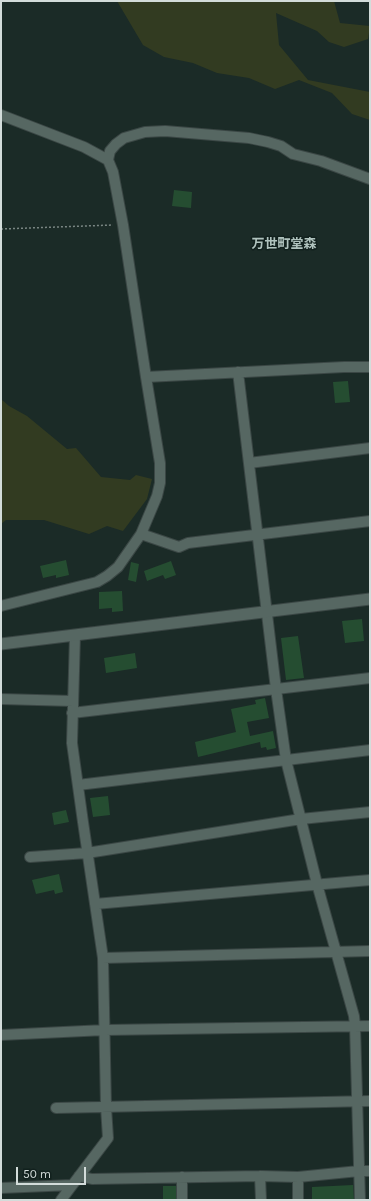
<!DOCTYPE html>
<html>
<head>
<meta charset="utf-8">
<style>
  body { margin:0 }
  #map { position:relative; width:371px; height:1201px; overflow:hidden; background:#1b2b27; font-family:Karla,sans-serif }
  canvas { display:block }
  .frame { position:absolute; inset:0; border:2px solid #d3dcda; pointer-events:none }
  .scale { position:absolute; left:16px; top:1167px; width:70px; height:18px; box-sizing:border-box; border:2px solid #d3dcda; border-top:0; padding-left:5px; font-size:12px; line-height:14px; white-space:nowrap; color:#d3dcda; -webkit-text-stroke:3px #12211e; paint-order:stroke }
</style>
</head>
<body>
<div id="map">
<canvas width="371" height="1201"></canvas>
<div class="frame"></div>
<div class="scale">50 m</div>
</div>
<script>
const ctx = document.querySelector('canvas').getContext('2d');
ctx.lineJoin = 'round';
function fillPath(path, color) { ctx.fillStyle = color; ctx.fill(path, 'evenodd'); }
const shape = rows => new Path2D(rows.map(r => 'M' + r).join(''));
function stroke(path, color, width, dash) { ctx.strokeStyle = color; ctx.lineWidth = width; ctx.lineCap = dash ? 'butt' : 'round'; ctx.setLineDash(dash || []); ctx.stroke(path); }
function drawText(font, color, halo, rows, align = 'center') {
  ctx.font = font + ' Karla,"Noto Sans JP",sans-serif'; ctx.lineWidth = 3; ctx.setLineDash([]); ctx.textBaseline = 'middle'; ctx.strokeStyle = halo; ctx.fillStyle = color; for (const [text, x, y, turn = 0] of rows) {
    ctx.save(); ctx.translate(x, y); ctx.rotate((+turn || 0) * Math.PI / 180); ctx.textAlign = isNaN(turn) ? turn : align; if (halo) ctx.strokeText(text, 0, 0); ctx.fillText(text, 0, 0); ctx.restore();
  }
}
fillPath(shape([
  [117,1,334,1,340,23,370,26,368,39,344,47,329,42,317,31,276,13,279,45,308,80,370,92,370,120,352,114,332,93,299,80,275,89,249,78,217,73,193,63,164,57,143,45],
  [1,399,9,406,27,416,67,449,76,448,101,477,130,480,136,475,152,479,147,499,123,531,107,526,89,534,44,520,6,520,1,524]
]), '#323b21');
fillPath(shape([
  [174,190,192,192,191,208,172,206],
  [348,381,350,402,335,403,333,382],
  [66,560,69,575,56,578,56,575,43,578,40,566],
  [171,561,176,575,165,579,163,575,147,581,144,571],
  [131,562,139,564,136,582,128,580],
  [122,591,123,611,112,612,112,608,99,609,99,592],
  [362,619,364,641,345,643,342,621],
  [298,636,304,678,286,680,281,638],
  [135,653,137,668,106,673,104,658],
  [265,698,269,718,247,722,250,736,273,731,276,748,267,750,266,747,261,748,260,742,198,757,195,742,236,732,231,709,256,704,255,700],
  [108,796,110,815,93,817,90,798],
  [66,810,69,822,54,825,52,813],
  [59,874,63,892,55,894,54,890,36,894,32,880],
  [353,1185,354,1200,312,1200,312,1187],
  [163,1186,176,1186,176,1200,163,1200]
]), '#254d31');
const minor = shape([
  [1,115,84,147,108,160],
  [238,372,276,689,286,760,317,884,354,1016,355,1026,360,1200],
  [146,377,344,367,370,367],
  [249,463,370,448],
  [141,534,179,547,188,543,370,521],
  [1,606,97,582,107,576,118,567,141,534,157,496,160,483,160,463,146,377,123,225,113,172,108,160,110,151,116,144,124,138,145,132,165,131,249,138,268,142,281,146,293,154,321,161,370,179],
  [1,699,73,701],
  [72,713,370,678],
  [78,785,370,750],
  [30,857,87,853,301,819,370,812],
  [95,904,370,880],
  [103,958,370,951],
  [1,1035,105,1030,370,1026],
  [56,1108,370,1101],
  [79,1176,92,1179,260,1176,298,1177,359,1171,370,1171],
  [260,1176,261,1200],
  [182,1177,182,1200],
  [298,1177,298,1200],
  [1,1188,72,1185],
  [61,1200,108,1138,106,1107,103,958,83,822,72,743,75,635]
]);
const tertiary = shape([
  [1,644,370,599]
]);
stroke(minor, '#3b4745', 12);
stroke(tertiary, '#3b4745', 13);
stroke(shape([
  [1,229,113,225]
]), '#7a8683', 1.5, [2, 2]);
stroke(minor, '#566762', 10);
stroke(tertiary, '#566762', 11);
drawText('bold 13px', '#b0c3be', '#12211e', [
  ["万世町堂森",284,244]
]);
</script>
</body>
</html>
